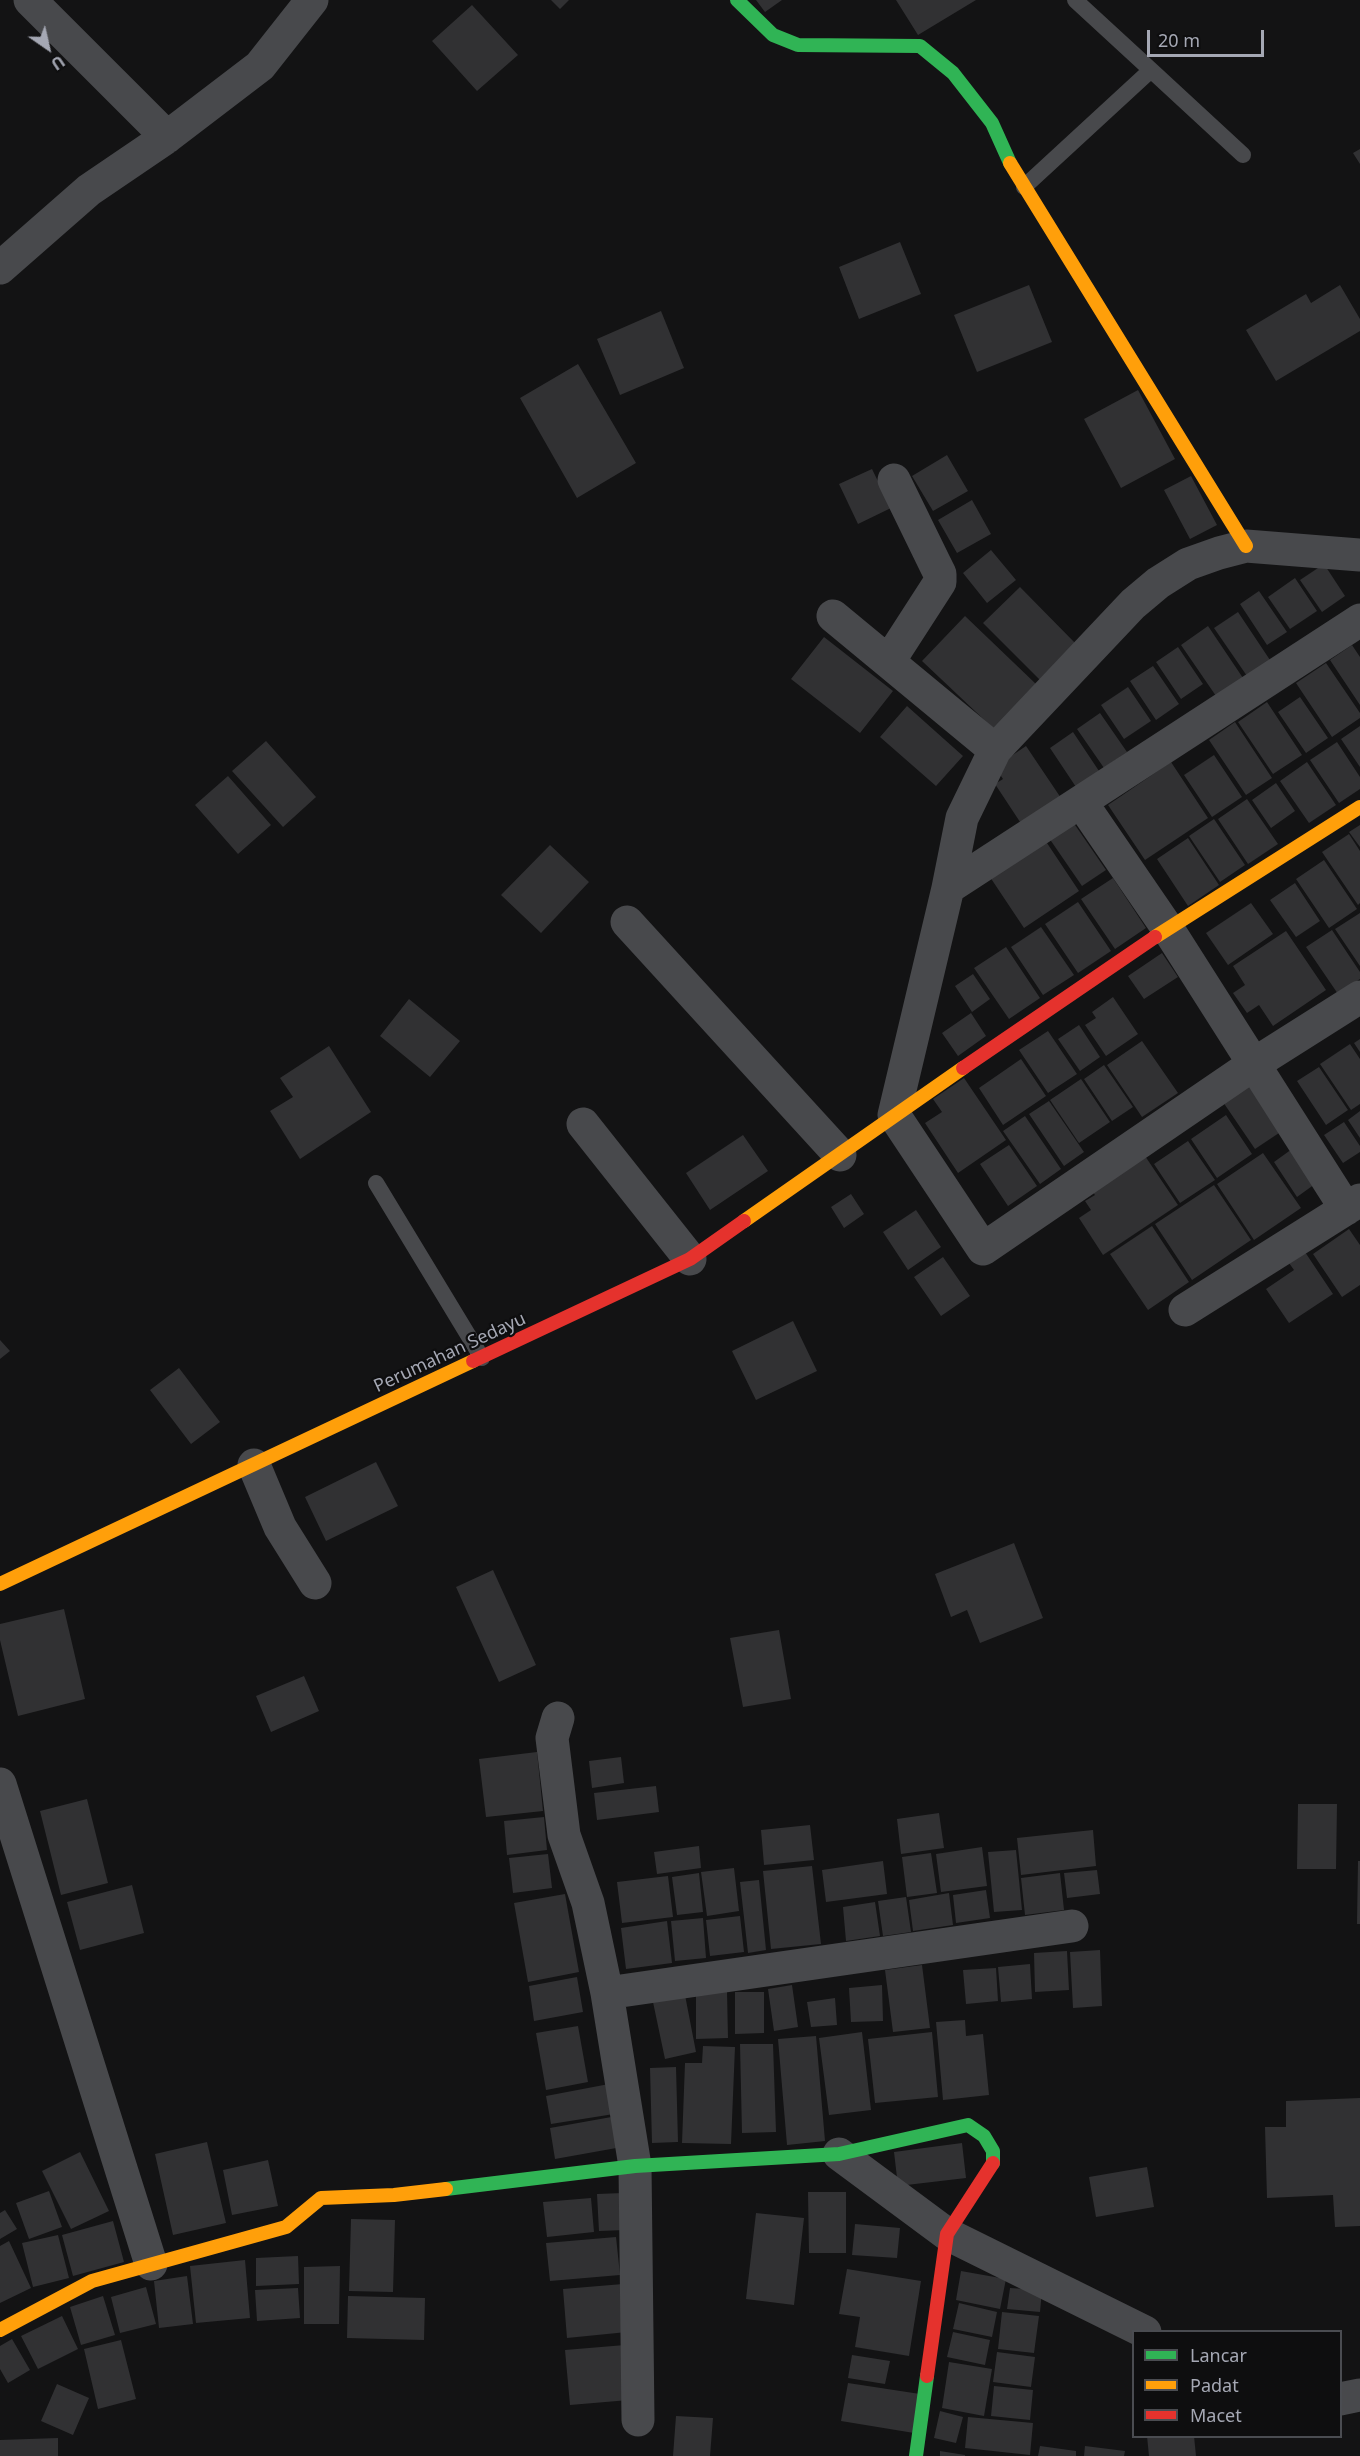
<!DOCTYPE html>
<html>
<head>
<meta charset="utf-8">
<style>
  body { margin:0 }
  #map { position:relative; width:1360px; height:2456px; overflow:hidden; background:#131314; font-family:"Noto Sans",sans-serif }
  canvas { display:block }
  .legend { position:absolute; left:1132px; top:2330px; width:210px; height:108px; box-sizing:border-box; background:#0e0e0f; border:2px solid #4a4c51; margin:0; padding:8px 10px; list-style:none; font-size:18px; color:#a5a8b4 }
  .legend li { display:flex; align-items:center; gap:12px; height:30px }
  .legend b { width:30px; border:2px solid #4a4c51 }
  .north { position:absolute; left:18px; top:18px; width:60px; height:60px; -webkit-text-stroke:4px #0e0e0f; paint-order:stroke; rotate:146deg; font-size:16px; font-weight:700; line-height:24px; text-align:center; color:#a5a8b4 }
  .north::after { content:''; display:block; margin:auto; width:21px; height:27px; background:#a5a8b4; clip-path:polygon(50% 0,100% 100%,50% 72%,0 100%) }
  .scale { position:absolute; left:1147px; top:30px; width:117px; height:27px; box-sizing:border-box; border:3px solid #a5a8b4; border-top:0; padding-left:8px; font-size:18px; line-height:21px; white-space:nowrap; color:#a5a8b4; -webkit-text-stroke:4px #0e0e0f; paint-order:stroke }
</style>
</head>
<body>
<div id="map">
<canvas width="1360" height="2456"></canvas>
<ul class="legend">
<li><b style="height:8px;background:#30b455"></b>Lancar</li>
<li><b style="height:8px;background:#ff9f0a"></b>Padat</li>
<li><b style="height:8px;background:#e5322d"></b>Macet</li>
</ul>
<div class="north">U</div>
<div class="scale">20 m</div>
</div>
<script>
const ctx = document.querySelector('canvas').getContext('2d');
ctx.lineJoin = 'round';
function fillPath(path, color) { ctx.fillStyle = color; ctx.fill(path, 'evenodd'); }
const shape = rows => new Path2D(rows.map(r => 'M' + r).join(''));
function stroke(path, color, width, dash) { ctx.strokeStyle = color; ctx.lineWidth = width; ctx.lineCap = dash ? 'butt' : 'round'; ctx.setLineDash(dash || []); ctx.stroke(path); }
function drawText(font, color, halo, rows, align = 'center') {
  ctx.font = font + ' "Noto Sans",sans-serif'; ctx.lineWidth = 4.5; ctx.setLineDash([]); ctx.textBaseline = 'middle'; ctx.strokeStyle = halo; ctx.fillStyle = color; for (const [text, x, y, turn = 0] of rows) {
    ctx.save(); ctx.translate(x, y); ctx.rotate((+turn || 0) * Math.PI / 180); ctx.textAlign = isNaN(turn) ? turn : align; if (halo) ctx.strokeText(text, 0, 0); ctx.fillText(text, 0, 0); ctx.restore();
  }
}
fillPath(shape([
  [551,0,569,0,560,9],
  [756,0,782,0,765,12],
  [896,0,976,0,918,35],
  [472,5,518,55,477,91,432,41],
  [1360,149,1360,164,1353,153],
  [900,242,921,294,859,319,839,267],
  [1029,285,1052,342,977,372,954,315],
  [1340,285,1360,319,1360,331,1276,381,1246,330,1306,294,1311,303],
  [661,311,684,368,620,395,597,339],
  [578,364,636,463,577,498,520,398],
  [1138,390,1175,459,1121,488,1084,419],
  [947,455,968,491,933,511,912,476],
  [872,469,891,508,858,524,839,484],
  [1191,476,1217,525,1190,539,1164,490],
  [972,500,991,534,957,553,938,520],
  [991,550,1016,580,987,603,963,573],
  [1324,564,1345,596,1322,612,1300,580],
  [1295,578,1317,611,1290,629,1268,597],
  [1020,587,1077,645,1041,681,983,623],
  [1259,591,1287,632,1267,645,1240,604],
  [1238,612,1270,660,1247,676,1214,628],
  [965,616,1037,685,995,730,922,661],
  [1208,626,1243,678,1216,696,1181,645],
  [824,637,893,691,860,733,791,679],
  [1352,645,1360,657,1360,705,1330,660],
  [1178,647,1203,684,1181,699,1156,662],
  [1326,663,1360,713,1360,718,1332,737,1296,683],
  [1153,666,1179,704,1156,720,1130,681],
  [1128,687,1151,721,1124,739,1101,705],
  [1300,697,1328,738,1306,753,1278,712],
  [1267,702,1302,755,1273,774,1238,722],
  [907,706,963,756,936,786,880,737],
  [1100,713,1127,752,1104,768,1077,729],
  [1235,722,1272,778,1246,795,1209,740],
  [1360,726,1360,767,1341,739],
  [1073,732,1099,771,1076,787,1050,748],
  [266,741,316,797,283,827,232,771],
  [1337,742,1360,777,1360,789,1339,803,1310,760],
  [1026,746,1063,801,1024,828,995,784,1003,779,995,767],
  [1214,755,1242,797,1212,817,1184,775],
  [1171,762,1208,818,1145,860,1108,805],
  [1307,762,1336,805,1309,823,1280,781],
  [228,776,271,825,238,854,195,805],
  [1276,783,1295,811,1271,828,1252,800],
  [1247,799,1278,844,1248,864,1218,819],
  [1214,819,1245,865,1220,882,1189,836],
  [1073,822,1106,870,1082,886,1049,838],
  [1360,825,1360,847,1349,832],
  [1349,834,1360,851,1360,903,1358,905,1322,852],
  [1188,838,1219,885,1188,906,1157,859],
  [1045,840,1079,891,1024,928,990,877],
  [550,845,589,882,541,933,501,895],
  [1324,860,1357,909,1329,928,1296,879],
  [1113,878,1146,928,1115,949,1081,899],
  [1295,883,1320,921,1296,937,1270,900],
  [1078,902,1111,951,1078,973,1045,924],
  [1251,903,1273,934,1228,965,1206,933],
  [1360,913,1360,966,1335,929],
  [1041,927,1074,975,1043,995,1011,947],
  [1332,930,1360,972,1360,979,1338,994,1306,947],
  [1286,931,1326,990,1273,1026,1259,1005,1247,1013,1233,993,1245,985,1233,966],
  [1006,947,1040,998,1009,1019,974,968],
  [1162,953,1178,977,1144,999,1128,976],
  [973,974,990,999,972,1012,955,986],
  [1113,997,1138,1034,1106,1056,1085,1025,1096,1018,1092,1012],
  [409,999,460,1041,430,1077,380,1036],
  [971,1013,986,1036,958,1056,942,1033],
  [1079,1025,1100,1057,1080,1071,1058,1039],
  [1048,1031,1077,1074,1048,1093,1019,1050],
  [1360,1039,1360,1052,1354,1043],
  [1142,1041,1178,1093,1142,1117,1107,1065],
  [1350,1044,1360,1059,1360,1104,1351,1110,1320,1064],
  [329,1046,371,1112,300,1159,270,1111,293,1097,280,1078],
  [1021,1059,1046,1096,1003,1125,979,1088],
  [1104,1065,1133,1107,1112,1121,1084,1079],
  [1319,1067,1348,1110,1326,1125,1297,1081],
  [964,1078,1006,1140,958,1173,925,1123,942,1112,933,1099],
  [1081,1079,1110,1122,1079,1143,1050,1100],
  [1250,1084,1282,1131,1255,1149,1223,1102],
  [1049,1101,1084,1152,1064,1166,1029,1114],
  [1360,1111,1360,1138,1348,1120],
  [1226,1115,1252,1154,1217,1178,1191,1139],
  [1025,1116,1061,1169,1040,1184,1003,1131],
  [1344,1122,1360,1146,1360,1152,1343,1163,1324,1135],
  [743,1135,768,1171,710,1210,686,1173],
  [1188,1141,1215,1180,1180,1203,1154,1164],
  [1009,1145,1037,1186,1008,1206,980,1164],
  [1292,1149,1315,1184,1297,1197,1274,1162],
  [1141,1150,1178,1205,1103,1255,1079,1218,1091,1210,1085,1201,1095,1195,1088,1186],
  [1263,1153,1301,1208,1254,1240,1217,1184],
  [1214,1185,1251,1240,1192,1280,1155,1224],
  [851,1194,864,1214,844,1228,831,1207],
  [916,1210,941,1247,908,1270,883,1232],
  [1152,1226,1189,1282,1148,1310,1110,1254],
  [1349,1229,1360,1245,1360,1285,1342,1297,1313,1254],
  [1305,1252,1333,1294,1289,1323,1266,1289,1294,1270,1289,1263],
  [943,1257,970,1296,941,1316,914,1277],
  [793,1321,817,1371,756,1400,732,1351],
  [0,1340,10,1351,0,1359],
  [179,1368,220,1422,191,1444,150,1390],
  [376,1462,398,1506,326,1541,305,1497],
  [1014,1543,1043,1618,980,1643,967,1610,951,1617,935,1574],
  [493,1570,536,1665,499,1682,456,1587],
  [64,1609,85,1699,18,1716,0,1640,0,1624],
  [779,1630,791,1699,743,1707,730,1638],
  [304,1676,319,1711,271,1732,256,1696],
  [537,1752,543,1811,486,1817,479,1759],
  [621,1757,624,1783,592,1788,589,1761],
  [656,1786,659,1812,597,1820,594,1793],
  [87,1799,108,1883,61,1895,40,1811],
  [1298,1804,1337,1804,1336,1869,1297,1869],
  [939,1813,944,1848,901,1854,897,1819],
  [544,1817,547,1850,507,1855,504,1821],
  [810,1825,814,1860,764,1865,761,1830],
  [1093,1830,1096,1866,1021,1875,1017,1838],
  [699,1846,701,1868,657,1874,654,1852],
  [982,1847,987,1886,941,1892,936,1854],
  [1016,1850,1022,1910,994,1912,988,1852],
  [931,1853,937,1893,907,1897,902,1857],
  [548,1854,552,1888,513,1893,509,1858],
  [883,1861,887,1894,826,1902,822,1870],
  [1358,1861,1360,1861,1360,1924,1357,1924],
  [812,1866,821,1944,771,1949,763,1871],
  [734,1868,739,1911,707,1916,701,1872],
  [1097,1870,1100,1894,1067,1898,1064,1873],
  [699,1873,703,1912,677,1915,672,1877],
  [1060,1873,1064,1910,1025,1915,1021,1878],
  [668,1876,673,1917,622,1923,617,1882],
  [759,1880,766,1950,748,1953,740,1882],
  [132,1885,144,1933,80,1950,67,1902],
  [986,1890,990,1918,956,1923,953,1895],
  [949,1893,953,1925,913,1931,909,1900],
  [565,1894,579,1972,528,1982,514,1903],
  [906,1897,911,1932,883,1936,878,1901],
  [875,1902,880,1936,846,1941,843,1907],
  [740,1916,744,1952,710,1956,706,1920],
  [703,1918,706,1958,675,1961,671,1921],
  [667,1921,672,1963,626,1969,621,1928],
  [1100,1950,1102,2006,1073,2008,1070,1952],
  [1067,1951,1069,1990,1035,1992,1034,1953],
  [1030,1964,1032,1999,1001,2002,998,1967],
  [922,1965,930,2028,893,2032,885,1970],
  [996,1968,998,2001,966,2004,963,1970],
  [577,1977,583,2012,534,2021,529,1986],
  [792,1985,798,2027,774,2031,768,1989],
  [882,1985,883,2021,851,2022,849,1988],
  [727,1991,728,2038,696,2039,696,1992],
  [735,1992,764,1992,764,2033,735,2034],
  [685,1995,696,2052,665,2059,653,2002],
  [835,1998,837,2025,811,2027,807,2002],
  [965,2020,966,2036,983,2034,989,2095,943,2100,936,2022],
  [578,2026,588,2082,546,2090,536,2033],
  [862,2032,871,2110,829,2115,819,2038],
  [932,2032,938,2097,875,2103,868,2039],
  [816,2036,825,2141,787,2145,778,2039],
  [740,2044,773,2044,776,2132,742,2133],
  [703,2046,735,2047,731,2144,682,2143,685,2063,702,2063],
  [676,2067,678,2142,652,2143,650,2068],
  [609,2084,614,2114,551,2124,546,2096],
  [1360,2098,1360,2226,1335,2227,1333,2195,1267,2198,1265,2127,1286,2127,1286,2101],
  [617,2116,622,2147,555,2159,550,2128],
  [207,2142,226,2223,173,2235,155,2154],
  [962,2143,966,2178,898,2186,894,2152],
  [80,2152,109,2211,71,2229,42,2171],
  [268,2160,278,2206,232,2215,223,2170],
  [1147,2167,1154,2207,1096,2217,1089,2177],
  [49,2191,62,2227,29,2239,16,2203],
  [808,2192,846,2192,846,2253,809,2253],
  [623,2193,625,2230,599,2231,597,2194],
  [591,2198,594,2232,547,2237,543,2202],
  [5,2210,17,2229,0,2239,0,2213],
  [756,2213,804,2218,794,2305,746,2299],
  [351,2219,395,2220,393,2292,349,2291],
  [113,2221,124,2262,73,2276,62,2235],
  [855,2224,900,2228,897,2258,852,2255],
  [58,2235,69,2278,33,2287,22,2243],
  [616,2237,620,2275,550,2281,546,2243],
  [9,2241,31,2288,0,2303,0,2246],
  [298,2256,299,2284,256,2286,256,2258],
  [245,2260,250,2318,196,2323,190,2266],
  [340,2266,339,2324,304,2324,304,2267],
  [847,2269,921,2281,909,2356,855,2347,860,2317,839,2314],
  [961,2271,1006,2279,1000,2309,956,2300],
  [187,2276,193,2324,159,2328,154,2281],
  [623,2284,627,2332,567,2338,563,2289],
  [146,2287,156,2324,120,2333,111,2297],
  [298,2288,300,2318,257,2321,255,2290],
  [1010,2288,1042,2290,1040,2312,1007,2309],
  [103,2296,115,2335,81,2345,70,2307],
  [348,2296,425,2298,424,2340,347,2338],
  [959,2303,997,2312,992,2337,953,2329],
  [1002,2312,1039,2316,1034,2353,998,2349],
  [62,2316,78,2349,38,2369,21,2336],
  [953,2332,990,2340,985,2365,947,2357],
  [12,2339,30,2370,8,2383,0,2369,0,2346],
  [121,2340,136,2399,98,2409,84,2349],
  [625,2345,629,2400,570,2405,565,2350],
  [997,2352,1035,2357,1031,2387,993,2382],
  [852,2355,890,2361,885,2384,848,2378],
  [949,2362,992,2369,984,2416,942,2408],
  [848,2383,920,2394,914,2433,841,2421],
  [57,2384,89,2398,73,2435,41,2421],
  [994,2386,1033,2390,1030,2420,991,2416],
  [940,2411,963,2417,956,2443,934,2438],
  [676,2416,713,2418,710,2456,673,2456],
  [968,2417,1033,2423,1030,2455,965,2448],
  [1147,2436,1194,2436,1196,2456,1149,2456],
  [58,2438,58,2456,0,2456,0,2440],
  [1040,2446,1076,2451,1076,2456,1038,2456],
  [1085,2446,1125,2451,1124,2456,1084,2456],
  [940,2451,965,2455,965,2456,940,2456]
]), '#313133');
stroke(shape([
  [1151,70,1243,155],
  [1024,187,1151,70,1075,0],
  [376,1183,482,1358]
]), '#48494c', 16);
stroke(shape([
  [30,0,167,137],
  [0,268,89,190,167,137,260,66,312,0],
  [1360,555,1246,546,1219,553,1188,564,1158,583,1133,604,995,750,962,818,948,888,894,1115,983,1249,1254,1064,1360,997],
  [833,616,995,750],
  [889,661,940,582,940,574,935,564,894,480],
  [1081,802,1168,929,1346,1209],
  [948,888,1360,620],
  [627,922,840,1155],
  [583,1124,690,1259],
  [1185,1310,1360,1200],
  [254,1465,280,1527,315,1583],
  [558,1718,552,1738,564,1835,588,1903,607,1993,635,2166,638,2420],
  [0,1784,151,2264],
  [607,1993,1072,1926],
  [839,2154,947,2234,1145,2332],
  [1340,2399,1360,2395]
]), '#48494c', 33);
stroke(shape([
  [737,0,773,35,798,45,920,46,953,73,992,123,1010,163],
  [446,2189,635,2166,839,2154,968,2125,984,2136,993,2151,993,2163],
  [916,2456,927,2376]
]), '#30b455', 14);
stroke(shape([
  [1010,163,1246,546],
  [1155,937,1360,807],
  [744,1221,963,1068],
  [0,1584,473,1361],
  [0,2330,92,2281,286,2227,321,2198,394,2195,446,2189]
]), '#ff9f0a', 14);
stroke(shape([
  [963,1068,1155,937],
  [473,1361,690,1259,744,1221],
  [927,2376,947,2234,993,2163]
]), '#e5322d', 14);
drawText('18px', '#a5a8b4', '#0e0e0f', [
  ["Perumahan Sedayu",450,1353,-25]
]);
</script>
</body>
</html>
